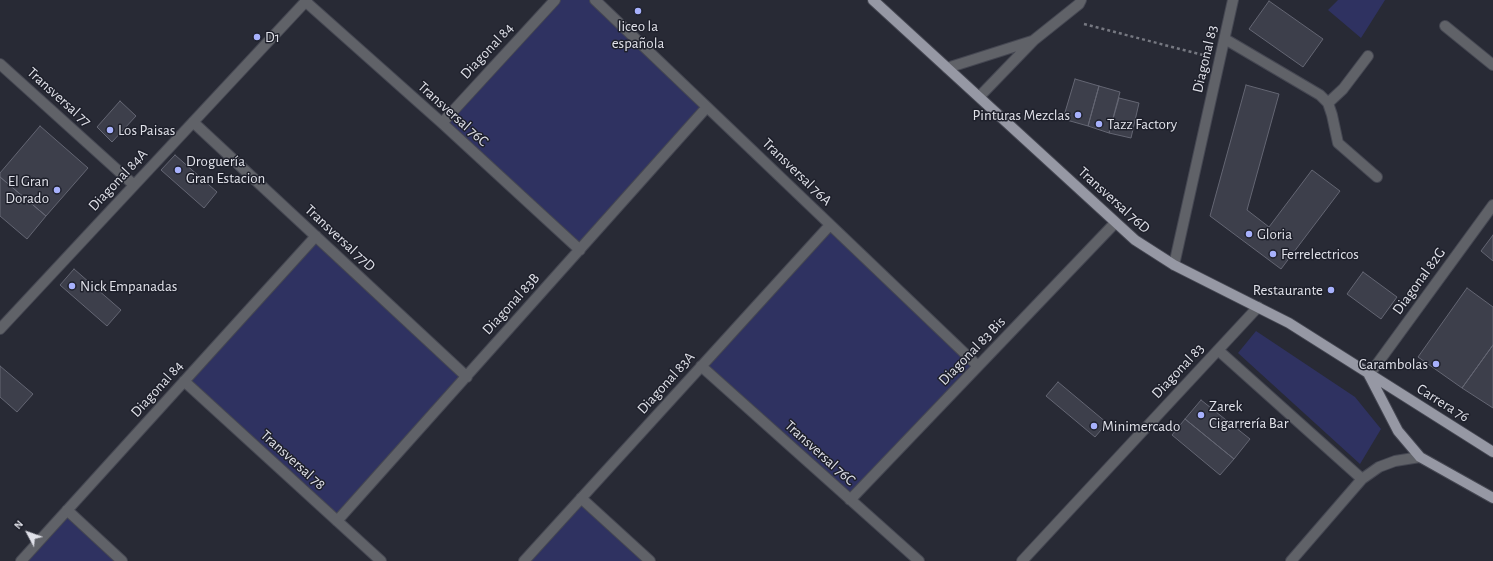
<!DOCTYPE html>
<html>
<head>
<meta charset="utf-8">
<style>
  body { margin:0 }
  #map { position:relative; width:1493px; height:561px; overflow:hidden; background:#282a35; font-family:"Alegreya Sans",sans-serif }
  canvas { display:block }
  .north { position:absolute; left:8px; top:513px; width:40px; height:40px; -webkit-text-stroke:3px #1e202b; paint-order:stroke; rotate:311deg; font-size:11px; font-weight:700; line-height:16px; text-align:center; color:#e0e1e9 }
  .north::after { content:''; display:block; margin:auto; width:14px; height:18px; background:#e0e1e9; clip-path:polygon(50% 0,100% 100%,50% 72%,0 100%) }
</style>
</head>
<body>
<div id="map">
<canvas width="1493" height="561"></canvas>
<div class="north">N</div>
</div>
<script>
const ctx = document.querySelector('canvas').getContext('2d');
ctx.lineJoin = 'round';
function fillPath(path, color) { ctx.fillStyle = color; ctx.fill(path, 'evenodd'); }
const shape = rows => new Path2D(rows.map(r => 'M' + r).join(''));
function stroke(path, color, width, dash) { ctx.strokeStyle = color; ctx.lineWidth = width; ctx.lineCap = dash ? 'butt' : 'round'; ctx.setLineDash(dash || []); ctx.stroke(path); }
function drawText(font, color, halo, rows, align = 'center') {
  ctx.font = font + ' "Alegreya Sans",sans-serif'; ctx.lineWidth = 3; ctx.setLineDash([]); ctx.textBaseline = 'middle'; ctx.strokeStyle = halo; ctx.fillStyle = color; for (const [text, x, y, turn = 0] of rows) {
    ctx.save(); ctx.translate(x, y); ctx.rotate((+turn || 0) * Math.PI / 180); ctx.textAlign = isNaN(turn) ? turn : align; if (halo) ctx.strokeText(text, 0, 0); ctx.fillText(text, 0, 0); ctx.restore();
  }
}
fillPath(shape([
  [555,0,595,0,707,107,580,250,442,123],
  [1338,0,1385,0,1361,38,1328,10],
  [830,225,978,366,850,500,701,366],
  [316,236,467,377,337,521,184,381],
  [1256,331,1355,397,1381,429,1360,464,1238,353],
  [581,498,650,561,524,561],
  [67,510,122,561,21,561]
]), '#2f3261');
const building = shape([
  [1269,1,1323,39,1303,67,1249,29,1269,1],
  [1075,79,1099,86,1088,126,1063,119,1075,79],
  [1246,85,1279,94,1247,210,1269,227,1312,170,1340,191,1281,269,1210,216,1246,85],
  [1099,86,1120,92,1109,133,1088,126,1099,86],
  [1119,98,1139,103,1131,138,1109,133,1119,98],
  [120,101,136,116,112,142,97,127,120,101],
  [40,126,88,168,46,216,0,177,0,173,40,126],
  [175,155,217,192,204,208,161,170,175,155],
  [0,177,46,216,27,239,0,216,0,177],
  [1493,235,1493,261,1481,251,1493,235],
  [74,269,121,310,107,326,60,285,74,269],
  [1363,272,1397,297,1381,319,1347,294,1363,272],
  [1467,288,1493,307,1493,345,1462,388,1418,357,1467,288],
  [1493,345,1493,408,1462,388,1493,345],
  [0,366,33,394,17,412,0,397,0,366],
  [1058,382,1107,423,1095,437,1046,396,1058,382],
  [1201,400,1250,439,1234,459,1185,419,1201,400],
  [1185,419,1234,459,1220,475,1172,435,1185,419]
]);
fillPath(building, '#3d3f4b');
stroke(building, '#646673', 1);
const minor = shape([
  [595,0,978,366],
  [305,1,442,123,580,250],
  [1445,26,1493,65],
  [1225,39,1320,95,1328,103,1332,115,1338,143,1377,177],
  [0,64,134,185],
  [947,68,1032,41],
  [979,97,1034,40,1079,4,1081,0],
  [1328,103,1343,89,1368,56],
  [193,122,467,377],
  [442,123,555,0],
  [1174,265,1233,0],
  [0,329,307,0],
  [1218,350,1362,479],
  [701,366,919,561],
  [1369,375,1493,205],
  [184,381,381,561],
  [581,498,650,561],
  [850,500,1115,223],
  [67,510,122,561],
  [337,521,707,107],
  [21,561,316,236],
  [524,561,830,225],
  [1022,561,1258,307],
  [1291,561,1362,479,1379,467,1395,461,1420,457]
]);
const major = shape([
  [873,0,1135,240,1174,265,1289,323,1493,452],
  [1369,375,1398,431,1420,457,1493,498]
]);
stroke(minor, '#454752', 12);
stroke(major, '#454752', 12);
stroke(shape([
  [1084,24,1203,55]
]), '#767881', 2.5, [3, 3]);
stroke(minor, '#606268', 10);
stroke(major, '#9698a4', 10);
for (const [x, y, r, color] of [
  [638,11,4,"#a7b1fc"],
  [257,37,4,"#a7b1fc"],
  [1078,115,4,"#a7b1fc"],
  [1099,124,4,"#a7b1fc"],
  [110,130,4,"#a7b1fc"],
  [178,170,4,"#a7b1fc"],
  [57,190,4,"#a7b1fc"],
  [1249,234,4,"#a7b1fc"],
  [1273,254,4,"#a7b1fc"],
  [72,286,4,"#a7b1fc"],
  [1331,290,4,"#a7b1fc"],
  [1436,364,4,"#a7b1fc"],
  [1201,415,4,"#a7b1fc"],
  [1094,426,4,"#a7b1fc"]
]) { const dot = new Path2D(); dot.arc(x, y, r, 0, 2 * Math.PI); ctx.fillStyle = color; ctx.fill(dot); stroke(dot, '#1e202b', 1.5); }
drawText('15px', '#e0e1e9', '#1e202b', [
  ["liceo la",638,26,"center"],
  ["española",638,43,"center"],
  ["D1",265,37],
  ["Pinturas Mezclas",1070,115,"right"],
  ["Tazz Factory",1107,124],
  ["Los Paisas",118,130],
  ["Droguería",186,161],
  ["Gran Estacion",186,178],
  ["El Gran",49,181,"right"],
  ["Dorado",49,198,"right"],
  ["Gloria",1257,234],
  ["Ferrelectricos",1281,254],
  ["Nick Empanadas",80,286],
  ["Restaurante",1323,290,"right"],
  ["Carambolas",1428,364,"right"],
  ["Zarek",1209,406],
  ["Cigarrería Bar",1209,423],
  ["Minimercado",1102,426]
], 'left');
drawText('15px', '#e0e1e9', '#1e202b', [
  ["Diagonal 84",487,51,-47],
  ["Diagonal 83",1205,59,-77],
  ["Transversal 77",59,97,42],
  ["Transversal 76C",453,114,42],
  ["Transversal 76A",797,172,44],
  ["Diagonal 84A",118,180,-47],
  ["Transversal 76D",1114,200,42],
  ["Transversal 77D",340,238,43],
  ["Diagonal 82G",1419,281,-54],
  ["Diagonal 83B",511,304,-48],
  ["Diagonal 83 Bis",972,351,-46],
  ["Diagonal 83",1178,371,-47],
  ["Diagonal 83A",666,383,-48],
  ["Diagonal 84",157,389,-48],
  ["Carrera 76",1443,403,32],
  ["Transversal 76C",820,453,42],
  ["Transversal 78",293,460,42]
]);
</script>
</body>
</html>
